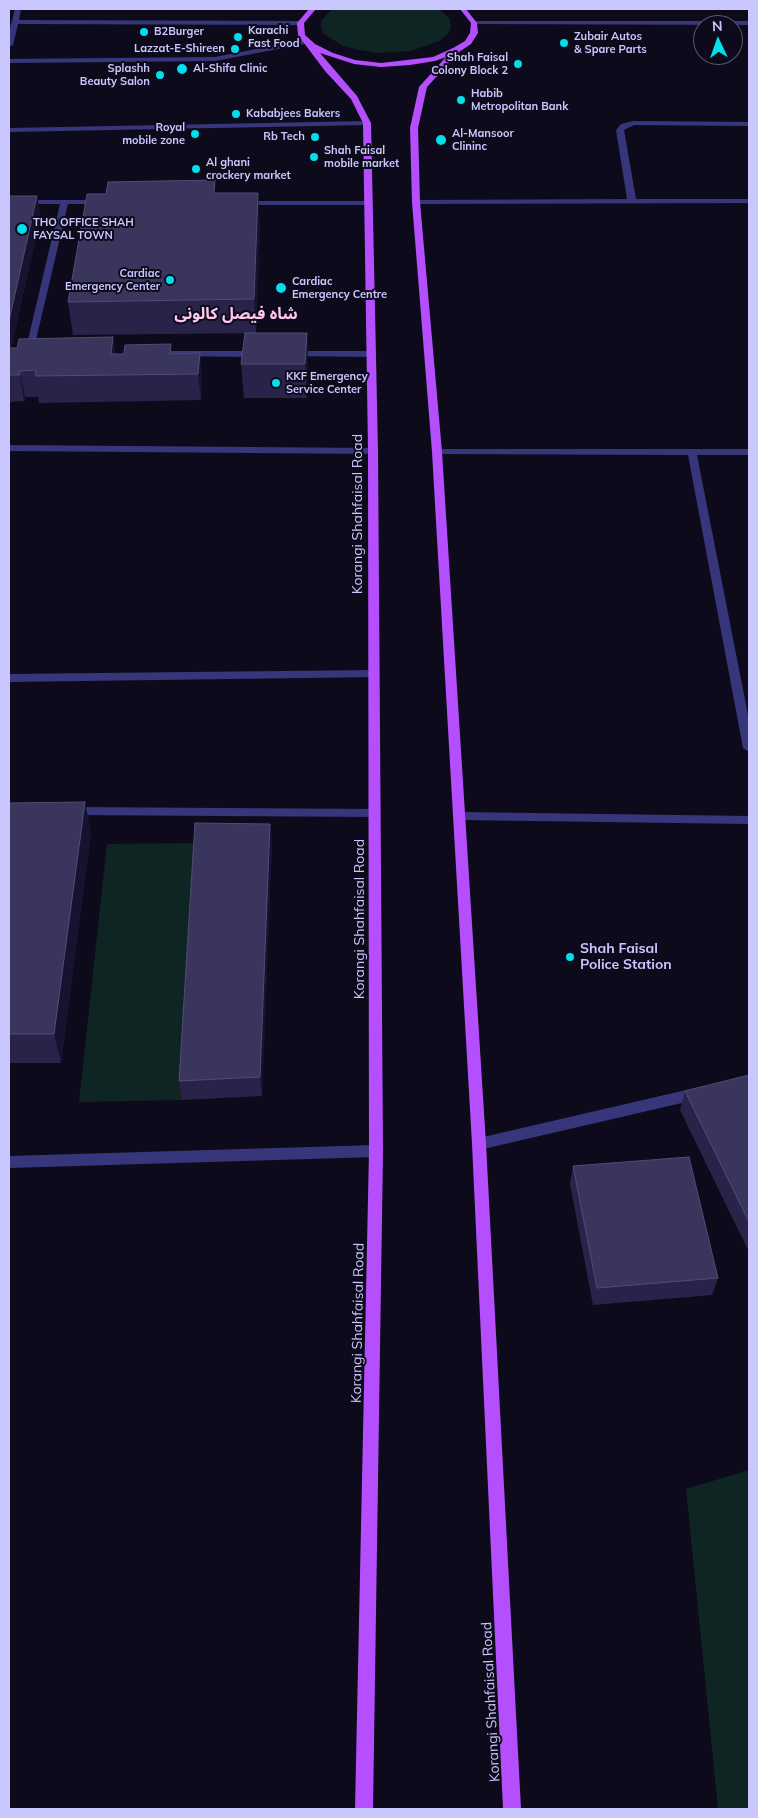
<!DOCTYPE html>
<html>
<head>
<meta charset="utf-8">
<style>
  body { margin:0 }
  #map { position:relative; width:758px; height:1818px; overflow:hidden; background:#0d0b1b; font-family:Mulish,sans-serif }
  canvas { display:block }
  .frame { position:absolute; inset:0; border:10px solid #cac6fe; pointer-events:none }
  .north { position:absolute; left:693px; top:15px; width:50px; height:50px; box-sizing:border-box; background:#0d0b1b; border:1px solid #595676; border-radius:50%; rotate:357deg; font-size:14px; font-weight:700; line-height:20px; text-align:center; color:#cac6fe }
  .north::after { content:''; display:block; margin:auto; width:18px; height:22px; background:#03deed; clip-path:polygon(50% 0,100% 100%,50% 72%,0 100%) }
</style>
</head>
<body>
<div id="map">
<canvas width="758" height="1818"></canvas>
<div class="frame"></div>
<div class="north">N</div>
</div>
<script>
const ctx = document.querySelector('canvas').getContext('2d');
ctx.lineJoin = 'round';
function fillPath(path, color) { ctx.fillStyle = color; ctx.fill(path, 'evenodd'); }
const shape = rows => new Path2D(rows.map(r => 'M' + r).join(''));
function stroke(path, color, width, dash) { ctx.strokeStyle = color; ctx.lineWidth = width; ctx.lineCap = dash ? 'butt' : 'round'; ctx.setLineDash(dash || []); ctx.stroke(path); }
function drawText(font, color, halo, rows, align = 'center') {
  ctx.font = font + ' Mulish,"Noto Sans Arabic",sans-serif'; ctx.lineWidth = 4; ctx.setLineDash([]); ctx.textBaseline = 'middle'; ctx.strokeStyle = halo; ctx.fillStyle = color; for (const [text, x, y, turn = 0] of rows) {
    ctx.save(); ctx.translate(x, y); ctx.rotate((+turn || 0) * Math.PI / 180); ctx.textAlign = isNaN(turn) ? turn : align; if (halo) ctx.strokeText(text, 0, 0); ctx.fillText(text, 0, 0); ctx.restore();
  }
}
fillPath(shape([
  [332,9,439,9,450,19,451,27,448,34,439,41,411,51,376,53,359,50,343,46,324,34,321,28,321,21],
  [198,843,182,1100,79,1102,107,844],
  [749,1470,749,1809,718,1809,686,1489]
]), '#0e2523');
fillPath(shape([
  [15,9,21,9,19,20,300,21,303,23,300,25,18,24,13,45,9,47,9,32,15,9],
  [474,21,749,21,749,25,472,24,471,23,474,21],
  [307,39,311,41,310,43,215,61,9,63,9,59,215,57,307,39],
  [370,121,371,123,367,125,9,132,9,128,370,121],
  [633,121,749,122,749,126,634,125,624,130,636,199,749,199,749,203,416,204,412,202,416,200,627,199,616,130,621,124,633,121],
  [9,200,101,200,105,202,101,204,68,204,35,344,36,349,42,352,37,355,29,352,27,344,60,204,9,204,9,200],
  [238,201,369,201,373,203,369,205,238,205,238,201],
  [156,351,259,351,264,354,259,357,153,356,151,354,156,351],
  [291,351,371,351,376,354,371,357,288,356,286,354,291,351],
  [9,445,373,448,378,451,373,454,9,451,9,445],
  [437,449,749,449,749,455,697,455,749,720,749,752,743,748,688,455,434,454,434,450,437,449],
  [374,670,378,671,380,674,378,677,9,682,9,674,374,670],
  [71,807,375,809,381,813,375,817,71,815,65,811,71,807],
  [459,812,749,816,749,824,459,820,453,816,459,812],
  [699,1087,704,1089,706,1093,704,1097,699,1099,479,1150,474,1148,472,1144,474,1140,479,1138,699,1087],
  [376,1145,381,1147,383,1151,381,1155,376,1157,9,1168,9,1156,376,1145]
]), '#37367a');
fillPath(shape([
  [309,9,316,9,304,23,305,35,315,44,333,53,355,60,381,63,433,57,453,48,465,41,470,33,471,23,460,9,466,9,477,23,478,33,471,44,459,52,427,87,418,128,420,202,442,452,486,1144,521,1809,503,1809,472,1144,432,452,412,202,410,128,419,87,446,57,435,61,410,65,381,67,354,64,320,53,357,96,371,123,378,451,383,1151,373,1809,355,1809,369,1151,368,451,363,123,351,99,325,71,298,35,297,23,309,9]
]), '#b54ffd');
fillPath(shape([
  [216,193,260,225,256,333,73,335,68,302],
  [9,196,41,215,11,348,17,348,113,337,115,354,200,353,202,380,201,400,39,403,38,397,25,397,24,401,9,402],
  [307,333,308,367,307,398,244,398,241,364],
  [9,803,91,832,61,1063,9,1063],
  [270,824,272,843,262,1096,182,1100,179,1081],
  [749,1075,749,1252,680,1110,685,1091],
  [573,1166,718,1278,712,1295,593,1305,570,1184]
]), '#29234a');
fillPath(shape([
  [258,193,260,225,256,333,254,299],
  [37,196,41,215,9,356,9,321],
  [307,333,308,367,307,398,305,364],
  [113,337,116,363,111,354],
  [200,353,202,380,201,400,198,374],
  [20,371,25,397,24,401,20,375],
  [85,802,91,832,61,1063,54,1034],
  [270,824,272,843,262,1096,260,1077]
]), '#17122f');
const building = shape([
  [215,180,214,193,258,193,254,299,68,302,87,194,106,194,108,182,215,180],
  [9,196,37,196,9,321,9,196],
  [245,333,307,333,305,364,241,364,245,333],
  [113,337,111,354,124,354,125,345,171,344,170,354,200,353,198,374,35,376,36,370,20,371,20,375,9,375,9,348,17,348,19,339,113,337],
  [85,802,54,1034,9,1034,9,880,10,875,9,875,9,803,85,802],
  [195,823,270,824,260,1077,179,1081,195,823],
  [749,1075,749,1222,685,1091,749,1075],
  [689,1157,718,1278,597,1288,573,1166,689,1157]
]);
fillPath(building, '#3a355d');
stroke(building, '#514c76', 1);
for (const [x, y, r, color] of [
  [144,32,5,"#03deed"],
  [238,37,5,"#03deed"],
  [564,43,5,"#03deed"],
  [235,49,5,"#03deed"],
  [518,64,5,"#03deed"],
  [182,69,6,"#03deed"],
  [160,75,5,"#03deed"],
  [461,100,5,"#03deed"],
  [236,114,5,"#03deed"],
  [195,134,5,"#03deed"],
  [315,137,5,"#03deed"],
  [441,140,6,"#03deed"],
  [314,157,5,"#03deed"],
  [196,169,5,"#03deed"],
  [22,229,6,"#03deed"],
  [170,280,5,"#03deed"],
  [281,288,6,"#03deed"],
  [276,383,5,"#03deed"],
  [570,957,5,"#03deed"]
]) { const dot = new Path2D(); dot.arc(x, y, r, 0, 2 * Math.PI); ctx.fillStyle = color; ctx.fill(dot); stroke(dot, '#0d0b1b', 2); }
drawText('bold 11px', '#cac6fe', '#0d0b1b', [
  ["Karachi",248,31],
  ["Fast Food",248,44],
  ["B2Burger",154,32],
  ["Zubair Autos",574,37],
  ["& Spare Parts",574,50],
  ["Lazzat-E-Shireen",225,49,"right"],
  ["Shah Faisal",508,58,"right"],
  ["Colony Block 2",508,71,"right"],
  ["Splashh",150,69,"right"],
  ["Beauty Salon",150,82,"right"],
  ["Al-Shifa Clinic",193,69],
  ["Habib",471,94],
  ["Metropolitan Bank",471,107],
  ["Kababjees Bakers",246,114],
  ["Royal",185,128,"right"],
  ["mobile zone",185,141,"right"],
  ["Al-Mansoor",452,134],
  ["Clininc",452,147],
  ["Rb Tech",305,137,"right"],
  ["Shah Faisal",324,151],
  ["mobile market",324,164],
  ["Al ghani",206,163],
  ["crockery market",206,176],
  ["THO OFFICE SHAH",33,223],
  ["FAYSAL TOWN",33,236],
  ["Cardiac",160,274,"right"],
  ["Emergency Center",160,287,"right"],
  ["Cardiac",292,282],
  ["Emergency Centre",292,295],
  ["KKF Emergency",286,377],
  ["Service Center",286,390]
], 'left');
drawText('14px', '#cac6fe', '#0d0b1b', [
  ["Korangi Shahfaisal Road",358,514,-90],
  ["Korangi Shahfaisal Road",360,919,-90],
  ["Korangi Shahfaisal Road",358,1323,-89],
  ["Korangi Shahfaisal Road",491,1702,-93]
]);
drawText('bold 14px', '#cac6fe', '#0d0b1b', [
  ["Shah Faisal",580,949],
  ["Police Station",580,965]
], 'left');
drawText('bold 16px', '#fec8ec', '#0d0b1b', [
  ["شاہ فیصل کالونی",236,314]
]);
</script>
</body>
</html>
